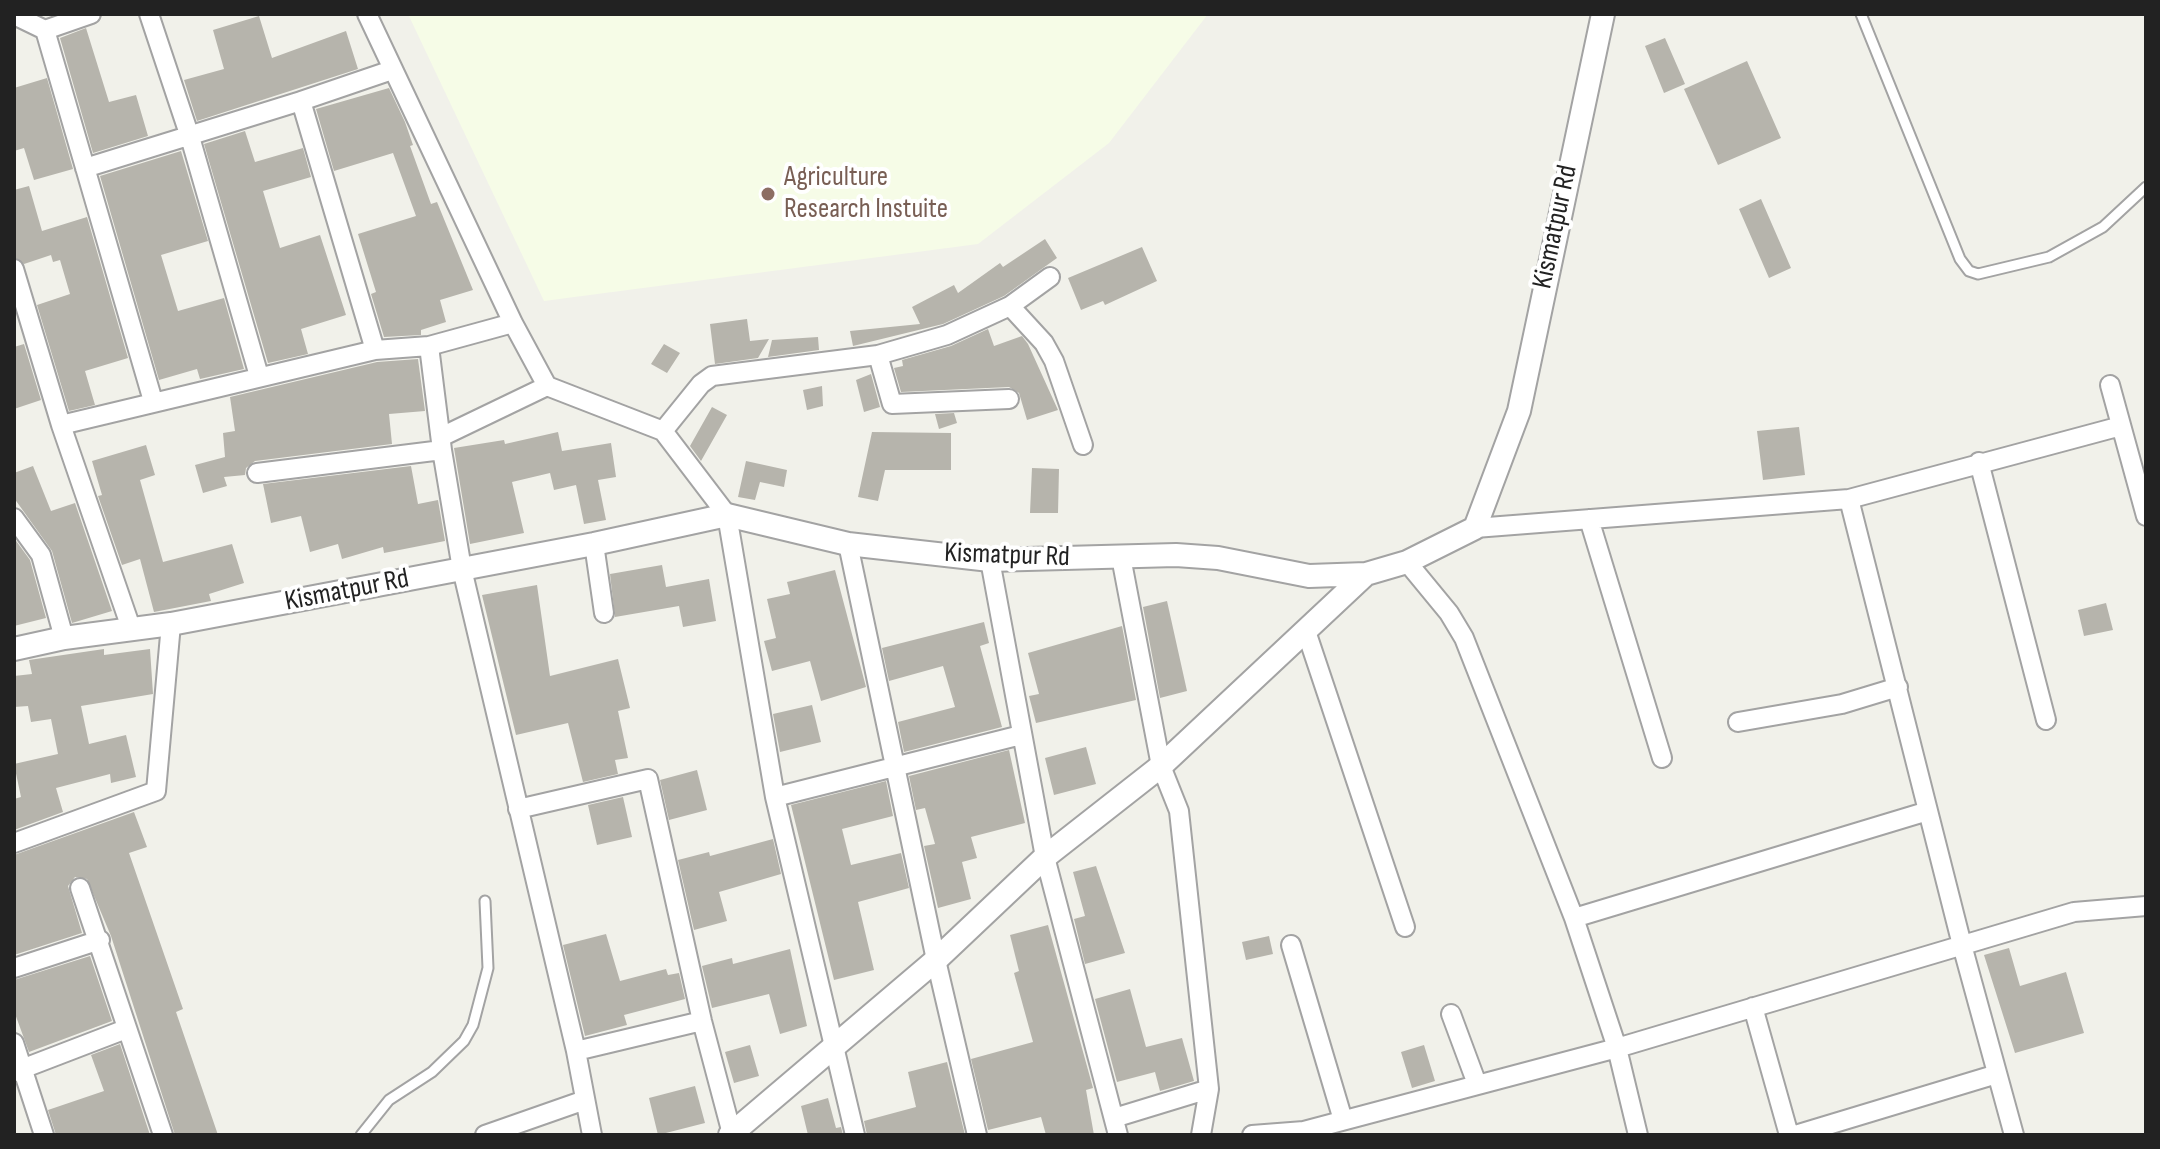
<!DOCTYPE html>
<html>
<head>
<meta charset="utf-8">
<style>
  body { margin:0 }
  #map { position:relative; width:2160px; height:1149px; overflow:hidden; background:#f1f1ea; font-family:"Sofia Sans Condensed",sans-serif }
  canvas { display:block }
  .frame { position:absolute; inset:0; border:16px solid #222; pointer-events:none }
</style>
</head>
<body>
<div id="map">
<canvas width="2160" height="1149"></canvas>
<div class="frame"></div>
</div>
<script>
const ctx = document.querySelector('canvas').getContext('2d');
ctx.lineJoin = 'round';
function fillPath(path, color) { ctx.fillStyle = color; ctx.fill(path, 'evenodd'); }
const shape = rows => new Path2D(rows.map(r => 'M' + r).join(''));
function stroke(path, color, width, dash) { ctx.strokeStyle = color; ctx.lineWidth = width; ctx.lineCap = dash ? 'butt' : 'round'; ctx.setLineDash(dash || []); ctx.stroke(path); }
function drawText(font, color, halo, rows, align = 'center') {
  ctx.font = font + ' "Sofia Sans Condensed",sans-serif'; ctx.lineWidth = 8; ctx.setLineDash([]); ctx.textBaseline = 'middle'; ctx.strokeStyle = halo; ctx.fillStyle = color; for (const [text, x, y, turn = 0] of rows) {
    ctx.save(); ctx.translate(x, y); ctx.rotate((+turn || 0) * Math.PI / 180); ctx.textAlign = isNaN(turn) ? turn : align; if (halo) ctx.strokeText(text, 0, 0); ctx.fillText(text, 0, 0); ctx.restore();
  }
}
fillPath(shape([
  [408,14,1208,14,1109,143,978,244,544,301]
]), '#f6fce7');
fillPath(shape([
  [259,16,272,58,346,31,358,69,197,121,184,80,224,69,213,30],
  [86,28,109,102,136,95,148,136,93,153,60,38],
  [1665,38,1685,84,1664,93,1645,46],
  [1747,61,1781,138,1718,165,1684,89],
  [47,78,73,169,34,180,24,148,14,151,14,88],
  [389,88,405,122,413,145,410,146,431,204,437,202,473,290,440,300,446,322,421,330,421,335,384,337,371,294,376,292,358,234,416,216,393,153,334,171,316,109],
  [245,131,255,162,303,148,311,177,263,191,280,248,320,235,346,315,301,329,308,354,268,363,204,144],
  [181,151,208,241,161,255,178,311,224,298,244,369,200,379,197,369,159,380,100,176],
  [29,186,42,231,87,217,128,358,85,371,95,405,69,411,37,305,70,294,60,260,53,262,51,255,24,264,14,257,14,190],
  [1761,199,1791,268,1769,278,1739,209],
  [1045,239,1057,258,1004,296,943,324,853,346,850,331,920,324,912,307,954,285,958,293,1000,263,1003,267],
  [1142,247,1157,281,1105,305,1103,301,1081,310,1068,278],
  [747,319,750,341,769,339,758,358,715,364,710,324],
  [988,329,994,346,1022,336,1028,344,1058,410,1027,420,1019,393,1009,387,901,392,894,368,903,366,902,360,951,346],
  [818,337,819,350,768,357,772,340],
  [24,344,41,400,14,409,14,347],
  [664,344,680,353,667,373,651,364],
  [418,359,425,411,389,414,392,444,255,461,246,468,245,475,224,477,227,486,203,493,195,465,225,457,223,433,235,431,230,397,377,362],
  [871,374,880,407,864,412,856,380],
  [822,386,823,406,807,410,803,390],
  [712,407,727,415,701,461,690,446],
  [954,413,957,423,939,429,935,414],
  [1799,427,1805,475,1763,480,1757,431],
  [558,432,562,451,611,443,616,477,598,480,606,520,584,524,576,485,554,490,550,473,512,482,524,533,470,544,454,448,504,440,505,444],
  [872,432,951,433,951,470,885,470,878,501,858,497],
  [146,445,155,475,140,480,163,562,232,544,244,583,209,594,211,601,154,612,140,559,122,565,98,496,102,495,92,461],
  [746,461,787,470,784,487,760,482,755,500,738,497],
  [33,466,51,511,75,503,112,611,72,623,52,551,14,498,14,473],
  [411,466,418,504,438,500,445,541,384,553,383,547,342,559,338,544,310,552,301,516,271,523,263,484],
  [1032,468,1059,469,1058,513,1030,513],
  [14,538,30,560,46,618,14,626],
  [662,565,666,587,709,579,716,621,683,627,679,606,615,617,610,574],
  [835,570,866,687,821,701,810,661,772,671,764,641,776,638,767,599,790,594,787,582],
  [537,585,550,676,618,659,630,708,618,711,628,758,615,760,618,774,583,782,568,723,516,735,482,595],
  [1167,601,1187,691,1160,698,1143,607],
  [2106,603,2113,630,2084,636,2078,610],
  [984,622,989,643,980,646,1002,727,904,752,898,722,955,707,943,666,889,681,882,648],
  [1122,626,1136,700,1036,723,1029,696,1039,694,1028,653],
  [104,649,104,655,150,649,153,694,81,706,89,744,126,735,136,777,111,783,110,774,56,788,63,812,14,830,14,799,21,797,14,764,58,754,51,719,31,722,28,706,14,707,14,676,32,674,29,660],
  [812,705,821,742,780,752,773,714],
  [1086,747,1096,784,1054,795,1045,758],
  [1009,750,1025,823,971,837,977,858,962,862,971,899,938,908,924,846,935,844,925,808,916,810,909,776],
  [697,770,707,810,669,820,660,780],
  [886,781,893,816,842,829,851,865,901,853,909,888,858,902,874,970,834,980,791,805],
  [623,797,632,837,597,845,588,805],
  [134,812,147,847,129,853,183,1009,176,1012,218,1135,175,1135,111,936,87,879,75,877,68,886,82,933,14,955,14,855],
  [773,839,781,874,719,892,727,921,694,930,678,860,709,852,710,856],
  [1096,866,1125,953,1085,964,1074,919,1085,916,1073,872],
  [1048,925,1093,1088,1086,1090,1094,1135,1046,1135,1041,1117,988,1130,971,1059,1033,1042,1014,973,1019,971,1010,935],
  [606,934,620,981,666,969,668,975,679,973,685,999,624,1015,627,1025,585,1036,563,945],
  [1269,936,1273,954,1246,960,1242,942],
  [2009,948,2020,986,2066,972,2084,1033,2015,1053,1984,955],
  [790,949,807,1026,780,1034,769,994,712,1008,702,966,732,958,733,964],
  [90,956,112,1021,29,1052,14,1011,14,980],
  [1130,989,1146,1047,1182,1038,1194,1081,1160,1091,1155,1072,1117,1082,1095,999],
  [120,1044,150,1135,56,1135,48,1110,104,1091,91,1055],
  [750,1045,759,1076,734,1083,725,1052],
  [1424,1045,1435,1081,1412,1088,1401,1052],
  [947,1062,965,1135,867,1135,864,1121,916,1107,908,1072],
  [695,1086,705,1123,658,1135,649,1098],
  [828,1098,836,1128,841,1127,843,1135,808,1135,801,1106]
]), '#b6b4ac');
const service = shape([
  [1861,14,1960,259,1969,271,1978,274,2049,257,2103,227,2146,187],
  [361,1135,389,1100,432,1072,464,1041,473,1025,488,968,485,901]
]);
const minor = shape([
  [149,14,190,137,259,376],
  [367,14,513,323,547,386,663,431,727,515,775,797,855,1135],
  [14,15,45,30,91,14],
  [45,30,153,401],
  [301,101,392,70],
  [85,168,301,101,375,350],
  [14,269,61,425,131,628],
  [1010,306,1044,343,1054,361,1083,445],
  [429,346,513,323],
  [878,355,892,404,1009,399],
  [2110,385,2146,516],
  [61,425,375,350,429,346,442,450,257,473],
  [663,431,701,384,712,376,878,355,947,335,1010,306,1050,277],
  [441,437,547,386],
  [442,450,462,569,576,1051,592,1135],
  [1979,462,2046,720],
  [1849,499,1962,945,2014,1135],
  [14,518,41,555,64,638],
  [1589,519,1662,758],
  [1475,528,1849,499,2121,426],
  [594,544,604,613],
  [848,544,936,960,977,1135],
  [1121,557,1161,766,1179,811,1209,1089],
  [990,560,1045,857,1118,1135],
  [1407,562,1449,613,1464,638,1574,918,1617,1048,2074,912,2146,906],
  [1306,631,1405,927],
  [1738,722,1842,704,1898,687],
  [775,797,1021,735],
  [518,809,648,779,702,1021,732,1134],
  [14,843,156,791,171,624],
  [80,888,163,1135],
  [1574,918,1928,811],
  [1291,945,1343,1120],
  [14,968,100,940],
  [1753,1007,1789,1135],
  [1451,1014,1477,1084],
  [14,1043,44,1135],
  [576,1051,702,1021],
  [14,1072,126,1029],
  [1114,1118,1209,1089,1201,1135],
  [485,1135,585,1100],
  [1252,1135,1304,1131,1617,1048,1638,1135],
  [1795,1135,1997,1074]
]);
const tertiary = shape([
  [14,649,64,638,171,624,594,544,727,515,848,544,990,560,1176,555,1218,558,1309,576,1366,574,1407,562,1475,528,1519,411,1603,14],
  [730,1135,936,960,1045,857,1161,766,1366,574]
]);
stroke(service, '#a3a3a3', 13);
stroke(minor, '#a3a3a3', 22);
stroke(tertiary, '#a3a3a3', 26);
stroke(service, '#fff', 9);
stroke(minor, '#fff', 18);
stroke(tertiary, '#fff', 22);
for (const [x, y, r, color] of [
  [768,194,8,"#8d6e63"]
]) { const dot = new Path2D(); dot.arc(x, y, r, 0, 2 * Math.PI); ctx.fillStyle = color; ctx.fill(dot); stroke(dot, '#fff', 3); }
drawText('28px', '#785e54', '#fff', [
  ["Agriculture",784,178],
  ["Research Instuite",784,210]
], 'left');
drawText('28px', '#222', '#fff', [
  ["Kismatpur Rd",1556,227,-78],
  ["Kismatpur Rd",1007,556,2],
  ["Kismatpur Rd",347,591,-11]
]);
</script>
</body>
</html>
